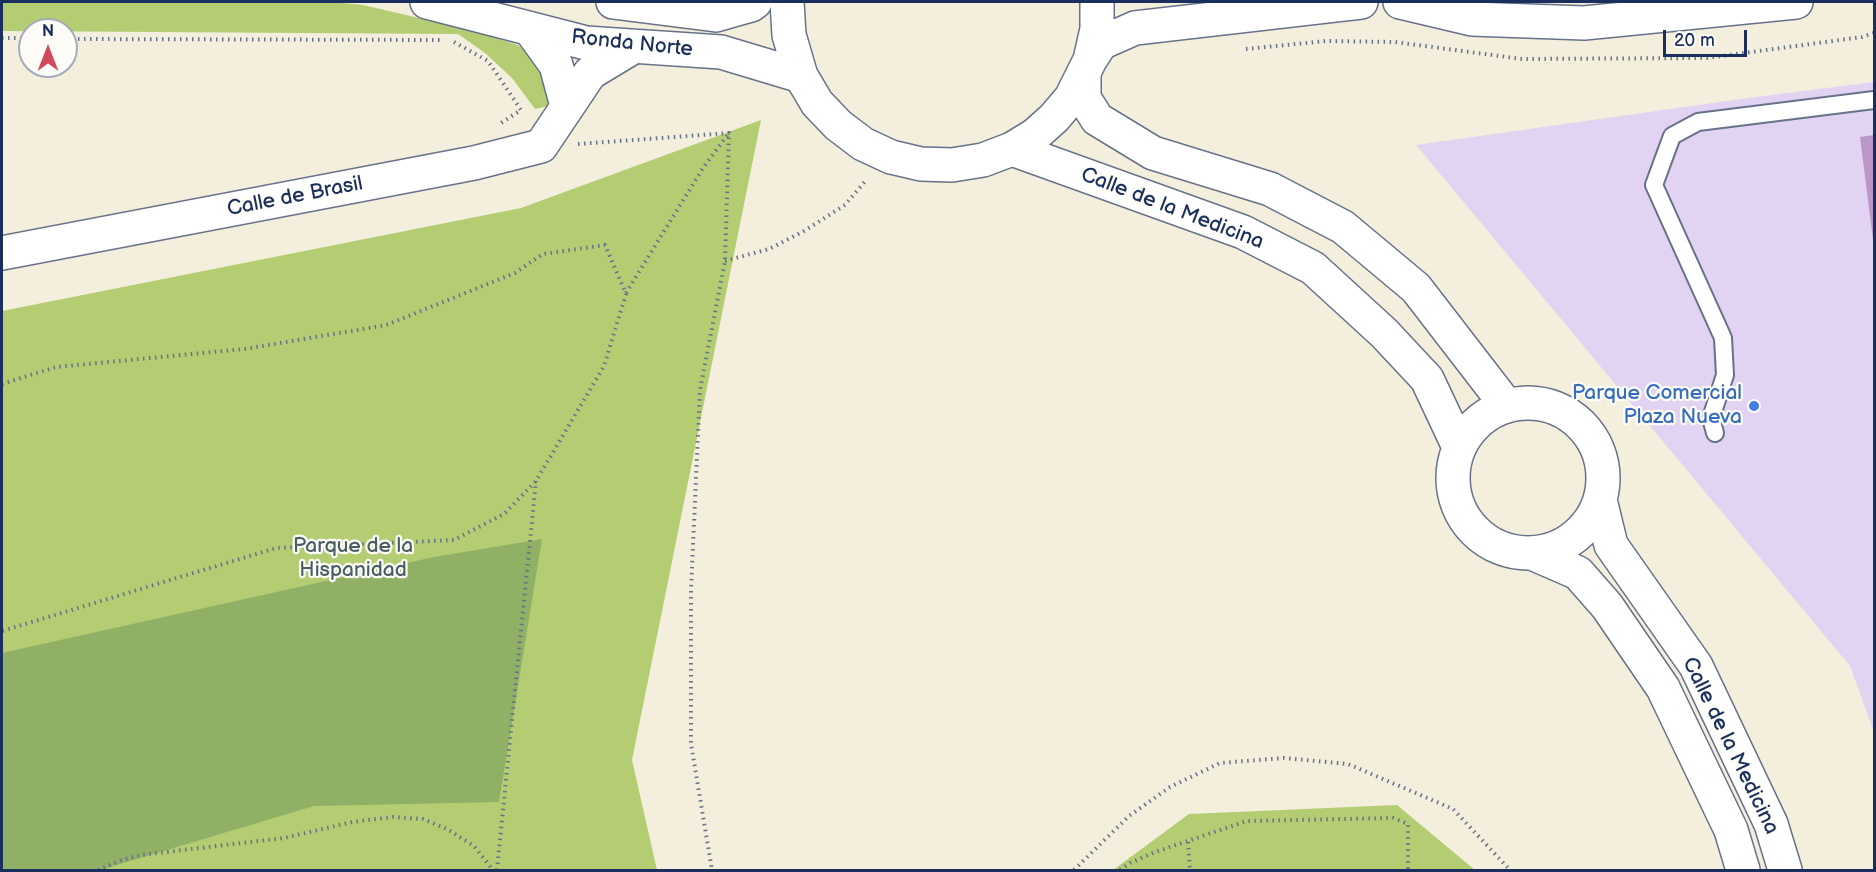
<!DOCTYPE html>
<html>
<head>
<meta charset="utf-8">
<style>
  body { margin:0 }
  #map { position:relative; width:1876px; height:872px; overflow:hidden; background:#f3efdc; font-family:"Balsamiq Sans",sans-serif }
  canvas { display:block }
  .frame { position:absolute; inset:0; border:3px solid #1b2f5e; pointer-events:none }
  .north { position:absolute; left:18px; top:18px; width:60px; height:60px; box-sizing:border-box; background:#fdfcf7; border:2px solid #a3aaba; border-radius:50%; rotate:0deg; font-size:16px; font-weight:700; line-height:24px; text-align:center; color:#1b2f5e }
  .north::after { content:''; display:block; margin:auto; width:21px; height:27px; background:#d1495b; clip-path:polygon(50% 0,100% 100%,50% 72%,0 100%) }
  .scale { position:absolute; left:1663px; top:30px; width:84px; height:27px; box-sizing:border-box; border:3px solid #1b2f5e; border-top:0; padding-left:8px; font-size:18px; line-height:21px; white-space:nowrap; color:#1b2f5e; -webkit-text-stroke:4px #fdfcf7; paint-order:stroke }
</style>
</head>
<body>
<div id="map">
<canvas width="1876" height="872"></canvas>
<div class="frame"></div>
<div class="north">N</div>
<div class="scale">20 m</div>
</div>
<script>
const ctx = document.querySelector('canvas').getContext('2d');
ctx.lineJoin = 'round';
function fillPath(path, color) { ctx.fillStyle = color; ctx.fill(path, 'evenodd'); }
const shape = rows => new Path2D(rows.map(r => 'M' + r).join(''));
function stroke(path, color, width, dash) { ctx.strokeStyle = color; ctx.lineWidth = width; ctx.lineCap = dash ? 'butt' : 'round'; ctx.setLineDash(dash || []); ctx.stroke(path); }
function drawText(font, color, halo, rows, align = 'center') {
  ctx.font = font + ' "Balsamiq Sans",sans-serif'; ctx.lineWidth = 4.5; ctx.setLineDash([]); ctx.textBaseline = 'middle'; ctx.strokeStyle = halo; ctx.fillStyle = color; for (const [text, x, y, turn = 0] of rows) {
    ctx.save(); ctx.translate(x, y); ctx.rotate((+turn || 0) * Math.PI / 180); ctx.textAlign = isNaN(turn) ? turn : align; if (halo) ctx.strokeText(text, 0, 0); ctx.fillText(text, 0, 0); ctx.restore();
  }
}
fillPath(shape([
  [1874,82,1874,732,1850,666,1416,145,1748,98]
]), '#e3d3f2');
fillPath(shape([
  [2,2,332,2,363,5,466,29,518,45,536,59,550,95,549,106,535,109,512,78,485,53,458,34,2,31],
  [761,120,632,760,657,870,2,870,2,311,521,208],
  [1397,805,1475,870,1113,870,1189,814]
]), '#b4cd73');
fillPath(shape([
  [542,539,499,802,314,806,100,870,2,870,2,653,434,557]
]), '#8fb065');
fillPath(shape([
  [1874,135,1874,240,1873,240,1860,137]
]), '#bb97c8');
const service = shape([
  [1715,433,1711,418,1725,375,1723,338,1654,185,1672,136,1698,122,1874,100]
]);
const minor = shape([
  [1400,2,1472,19,1584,23,1796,2],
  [530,29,556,65,567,106],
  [2,253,474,163,541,146,590,73,633,47]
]);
const secondary = shape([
  [1084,75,1084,98,1097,119,1153,153,1270,189,1343,227,1416,288,1507,406],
  [1012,149,1243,232,1313,268,1384,333,1427,379,1459,447],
  '1453 478a75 75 0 1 1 150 0a75 75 0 1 1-150 0Z',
  [1600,500,1611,545,1696,666,1771,824,1785,870],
  [1532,553,1578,573,1607,606,1663,688,1731,830,1743,870]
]);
const primary = shape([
  [427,2,586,43,721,52,801,76],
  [613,2,716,15,751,5,755,2],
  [787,2,789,35,801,76,817,103,838,125,863,144,891,157,921,164,952,165,983,160,1012,149,1035,135,1054,118,1071,98,1090,60,1097,29,1097,2],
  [1090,60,1101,43,1135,28,1361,2]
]);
stroke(service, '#67728a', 20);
stroke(minor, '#67728a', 36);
stroke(secondary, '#67728a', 36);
stroke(primary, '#67728a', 36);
stroke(shape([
  [2,38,30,38],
  [66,39,444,40],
  [454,42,488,61,521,110,501,123],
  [1246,49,1326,41,1395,42,1522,59,1707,58,1862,37,1874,33],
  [578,144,729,133,725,261,700,390,691,590,691,744,712,870],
  [725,261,769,249,804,231,845,205,867,179],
  [626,293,703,168,729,133],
  [2,384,56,367,244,349,386,325,515,273,543,254,605,245,626,294,604,366,536,481,504,514,454,540,276,548,2,631],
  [1188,842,1190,870],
  [98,870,122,860,141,855,284,838,352,822,393,817,423,819,447,829,474,846,493,870],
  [497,870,536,481],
  [1074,870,1129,816,1170,787,1220,763,1284,758,1348,764,1453,809,1510,870],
  [1120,870,1130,863,1155,852,1247,821,1393,818,1408,824,1408,870]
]), '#67728a', 4, [1.5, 4.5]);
stroke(service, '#fff', 16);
stroke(minor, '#fff', 33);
stroke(secondary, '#fff', 33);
stroke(primary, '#fff', 33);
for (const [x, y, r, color] of [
  [1754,406,6,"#3f7fe0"]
]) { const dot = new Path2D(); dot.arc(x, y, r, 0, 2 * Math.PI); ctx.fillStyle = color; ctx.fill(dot); stroke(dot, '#fdfcf7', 2); }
drawText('21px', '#1b2f5e', '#fdfcf7', [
  ["Ronda Norte",632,44,6],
  ["Calle de Brasil",295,197,-11],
  ["Calle de la Medicina",1172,209,21],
  ["Calle de la Medicina",1730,746,64]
]);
drawText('21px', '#366cbe', '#fdfcf7', [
  ["Parque Comercial",1742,394],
  ["Plaza Nueva",1742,418]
], 'right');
drawText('21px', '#495e64', '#fdfcf7', [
  ["Parque de la",353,547],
  ["Hispanidad",353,571]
]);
</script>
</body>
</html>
